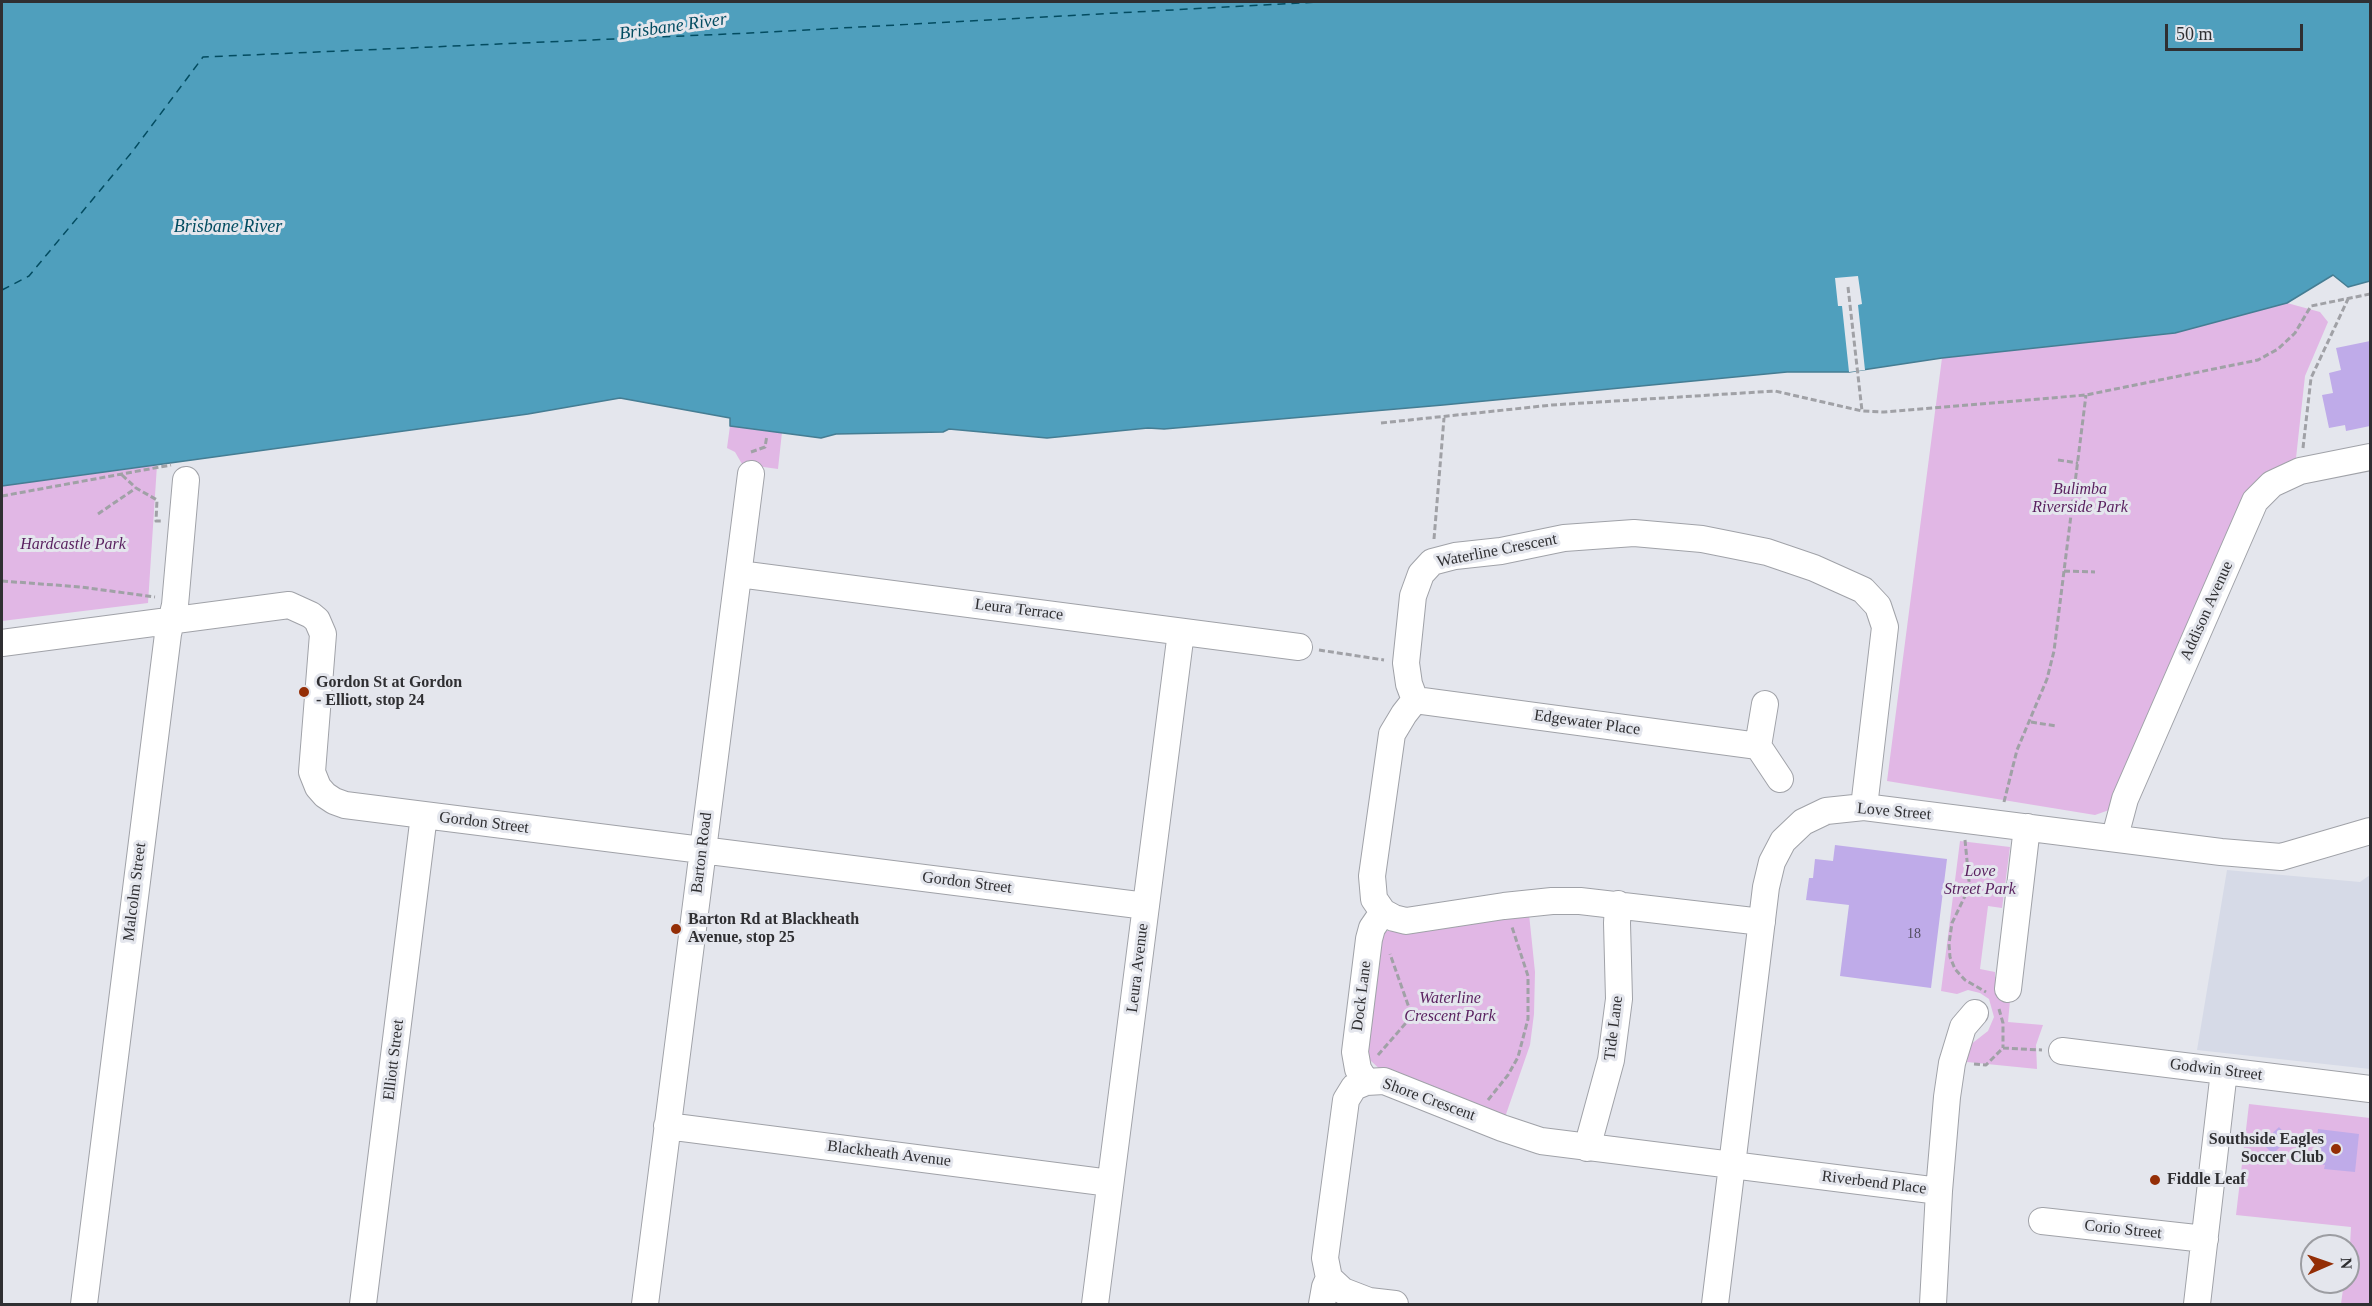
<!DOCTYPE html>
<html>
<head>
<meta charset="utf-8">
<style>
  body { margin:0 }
  #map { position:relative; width:2372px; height:1306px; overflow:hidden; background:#e4e6ed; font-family:Georgia,serif }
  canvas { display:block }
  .frame { position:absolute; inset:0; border:3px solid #2f2f32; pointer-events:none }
  .north { position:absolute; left:2300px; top:1234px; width:60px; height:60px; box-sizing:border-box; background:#e4e6ed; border:2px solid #9c9da2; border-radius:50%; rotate:88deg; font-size:16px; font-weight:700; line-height:24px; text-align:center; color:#2f2f32 }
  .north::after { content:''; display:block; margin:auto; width:21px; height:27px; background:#942e06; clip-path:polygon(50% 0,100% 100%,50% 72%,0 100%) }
  .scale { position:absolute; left:2165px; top:24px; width:138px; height:27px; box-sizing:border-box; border:3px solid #2f2f32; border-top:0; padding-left:8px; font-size:18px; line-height:21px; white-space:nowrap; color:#2f2f32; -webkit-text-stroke:4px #e4e6ed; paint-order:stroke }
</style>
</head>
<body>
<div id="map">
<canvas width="2372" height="1306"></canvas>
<div class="frame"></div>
<div class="north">N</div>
<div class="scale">50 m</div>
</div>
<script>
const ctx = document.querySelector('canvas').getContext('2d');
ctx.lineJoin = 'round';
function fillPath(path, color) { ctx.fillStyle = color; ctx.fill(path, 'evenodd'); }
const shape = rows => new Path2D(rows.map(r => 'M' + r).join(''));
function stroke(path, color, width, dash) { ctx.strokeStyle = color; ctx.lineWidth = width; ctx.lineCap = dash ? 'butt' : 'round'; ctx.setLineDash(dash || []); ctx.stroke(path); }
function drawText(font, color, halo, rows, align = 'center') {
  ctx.font = font + ' Georgia,serif'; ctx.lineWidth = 6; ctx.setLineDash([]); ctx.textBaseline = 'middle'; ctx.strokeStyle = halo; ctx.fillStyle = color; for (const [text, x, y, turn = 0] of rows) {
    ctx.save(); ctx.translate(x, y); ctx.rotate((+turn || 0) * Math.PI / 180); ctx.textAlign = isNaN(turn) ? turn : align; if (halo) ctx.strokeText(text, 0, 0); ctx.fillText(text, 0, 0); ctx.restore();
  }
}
fillPath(shape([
  [2227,870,2360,882,2370,875,2370,1069,2197,1050]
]), '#d6dae7');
fillPath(shape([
  [2287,303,2320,312,2328,322,2305,376,2296,458,2254,486,2112,809,2095,815,1887,781,1942,358,2175,333],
  [730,426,782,432,778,469,742,464,735,452,727,448],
  [157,465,148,603,2,621,2,486],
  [1960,841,2010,847,2002,908,1988,906,1980,969,1995,972,1995,977,2012,979,2008,1022,2043,1025,2036,1045,2037,1069,1967,1062,1970,1045,1988,1031,1994,1017,1989,999,1980,993,1968,990,1957,994,1941,991],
  [1529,914,1535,972,1534,1014,1530,1045,1504,1120,1383,1072,1360,1051,1375,936,1390,930],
  [2249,1104,2370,1118,2370,1304,2341,1304,2344,1282,2348,1282,2351,1227,2236,1215]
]), '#e1b7e5');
const water = shape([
  [2,2,2370,2,2370,281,2348,287,2333,275,2287,303,2175,333,1942,358,1849,372,1787,372,1443,405,1164,429,1148,428,1047,438,949,429,943,432,836,434,821,438,730,426,730,418,620,398,528,414,2,486,2,2]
]);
fillPath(water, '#4f9fbd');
stroke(water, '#457d93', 1.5);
fillPath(shape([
  [1858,276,1862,304,1858,305,1865,370,1849,372,1842,306,1838,306,1835,278]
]), '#e4e6ed');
stroke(shape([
  [2,290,29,276,132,152,203,57,750,33,1318,2]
]), '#034c61', 1.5, [8, 6]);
fillPath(shape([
  [2370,341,2370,426,2346,431,2345,425,2329,428,2322,395,2333,393,2329,373,2341,370,2336,348],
  [1835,845,1947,859,1931,988,1840,976,1849,905,1806,900,1809,878,1813,878,1815,859,1833,861],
  [2279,1127,2289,1138,2273,1154,2262,1143],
  [2318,1129,2359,1134,2355,1172,2324,1169,2325,1165,2314,1163]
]), '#bfabe9');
const minor = shape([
  [739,574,1299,647],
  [2,643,289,605,311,615,317,620,323,634,312,772,318,787,325,795,334,801,345,805,424,815,1146,906],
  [1415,700,1758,746],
  [1765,704,1758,746,1780,779],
  [2117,839,2117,829,2125,799,2255,501,2272,484,2300,471,2370,457],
  [1762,922,1580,901,1552,901,1504,906,1406,921,1394,918,1383,912,1374,899,1372,876,1392,734,1404,714,1415,700,1409,684,1406,663,1413,596,1421,574,1432,562,1455,556,1501,551,1564,538,1634,533,1702,539,1767,552,1814,568,1863,590,1878,606,1885,627,1864,807],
  [2008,989,2027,827],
  [2062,1051,2370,1089],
  [1366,1082,1358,1069,1355,1052,1369,939,1372,928,1383,912],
  [667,1126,1110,1183],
  [1587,1148,1611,1060,1619,999,1617,923,1618,904],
  [2042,1221,2205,1239],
  [84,1304,168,634,175,605,186,480],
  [363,1304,424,815],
  [645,1304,751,474],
  [1095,1304,1181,632],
  [1322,1304,1325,1287,1329,1278],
  [1395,1304,1369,1301,1343,1291,1329,1278,1325,1258,1346,1100,1354,1087,1366,1082,1384,1081,1502,1128,1541,1141,1939,1191],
  [1715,1304,1766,887,1772,862,1783,841,1803,822,1826,811,1864,807,2221,852,2281,857,2370,831],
  [1933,1304,1939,1191,1947,1097,1952,1063,1963,1027,1975,1013],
  [2197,1304,2224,1071]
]);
stroke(minor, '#a0a2a8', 28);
stroke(shape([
  [1848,287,1862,411],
  [1381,423,1552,405,1775,391,1862,411,1884,412,2086,395,2258,360,2278,349,2295,333,2311,306,2370,294],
  [2303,448,2311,378,2348,299],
  [751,452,765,447,767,435],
  [2058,460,2078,463],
  [122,475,136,488],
  [2,496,171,465],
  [98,514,136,488,157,500,156,521,162,521],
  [1434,539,1444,418],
  [2064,571,2095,572],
  [2,581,81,587,155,597],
  [1319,650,1384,660],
  [2031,722,2056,726],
  [2004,802,2017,750,2047,679,2054,651,2086,395],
  [1965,840,1969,881,1966,894,1952,923,1949,944,1950,957,1955,969,1965,980,1986,992],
  [1999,1009,2003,1023,2003,1048],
  [1378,1055,1412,1016,1390,954],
  [1974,1064,1986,1065,2003,1048,2042,1050],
  [1488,1100,1508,1075,1518,1057,1528,1019,1528,976,1512,927]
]), '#a0a1a6', 3, [6, 3]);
stroke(minor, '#fff', 26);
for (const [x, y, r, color] of [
  [304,692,6,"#942e06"],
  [676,929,6,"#942e06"],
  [2336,1149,6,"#942e06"],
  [2155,1180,6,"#942e06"]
]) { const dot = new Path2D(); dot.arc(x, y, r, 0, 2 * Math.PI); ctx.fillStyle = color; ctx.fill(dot); stroke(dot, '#e4e6ed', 2); }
drawText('14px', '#534e60', null, [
  ["18",1914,934]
]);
drawText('italic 16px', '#581f5e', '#e4e6ed', [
  ["Bulimba",2080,490],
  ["Riverside Park",2080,508],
  ["Hardcastle Park",73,545],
  ["Love",1980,872],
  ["Street Park",1980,890],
  ["Waterline",1450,999],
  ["Crescent Park",1450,1017]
]);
drawText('16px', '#2f2f32', '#e4e6ed', [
  ["Waterline Crescent",1497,551,-11],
  ["Leura Terrace",1019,610,7],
  ["Addison Avenue",2207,611,-66],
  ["Edgewater Place",1587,723,8],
  ["Love Street",1894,812,5],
  ["Gordon Street",484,823,7],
  ["Barton Road",702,853,-83],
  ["Gordon Street",967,883,7],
  ["Malcolm Street",135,892,-83],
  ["Leura Avenue",1138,968,-83],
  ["Dock Lane",1362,996,-83],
  ["Tide Lane",1614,1028,-83],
  ["Elliott Street",394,1060,-83],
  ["Godwin Street",2216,1070,7],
  ["Shore Crescent",1429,1100,20],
  ["Blackheath Avenue",889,1154,7],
  ["Riverbend Place",1874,1183,7],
  ["Corio Street",2123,1230,6]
]);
drawText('bold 16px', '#2f2f32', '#e4e6ed', [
  ["Gordon St at Gordon",316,683],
  ["- Elliott, stop 24",316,701],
  ["Barton Rd at Blackheath",688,920],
  ["Avenue, stop 25",688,938],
  ["Southside Eagles",2324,1140,"right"],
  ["Soccer Club",2324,1158,"right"],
  ["Fiddle Leaf",2167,1180]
], 'left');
drawText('italic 18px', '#034c61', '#e4e6ed', [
  ["Brisbane River",673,27,-8],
  ["Brisbane River",228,227]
]);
</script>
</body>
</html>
